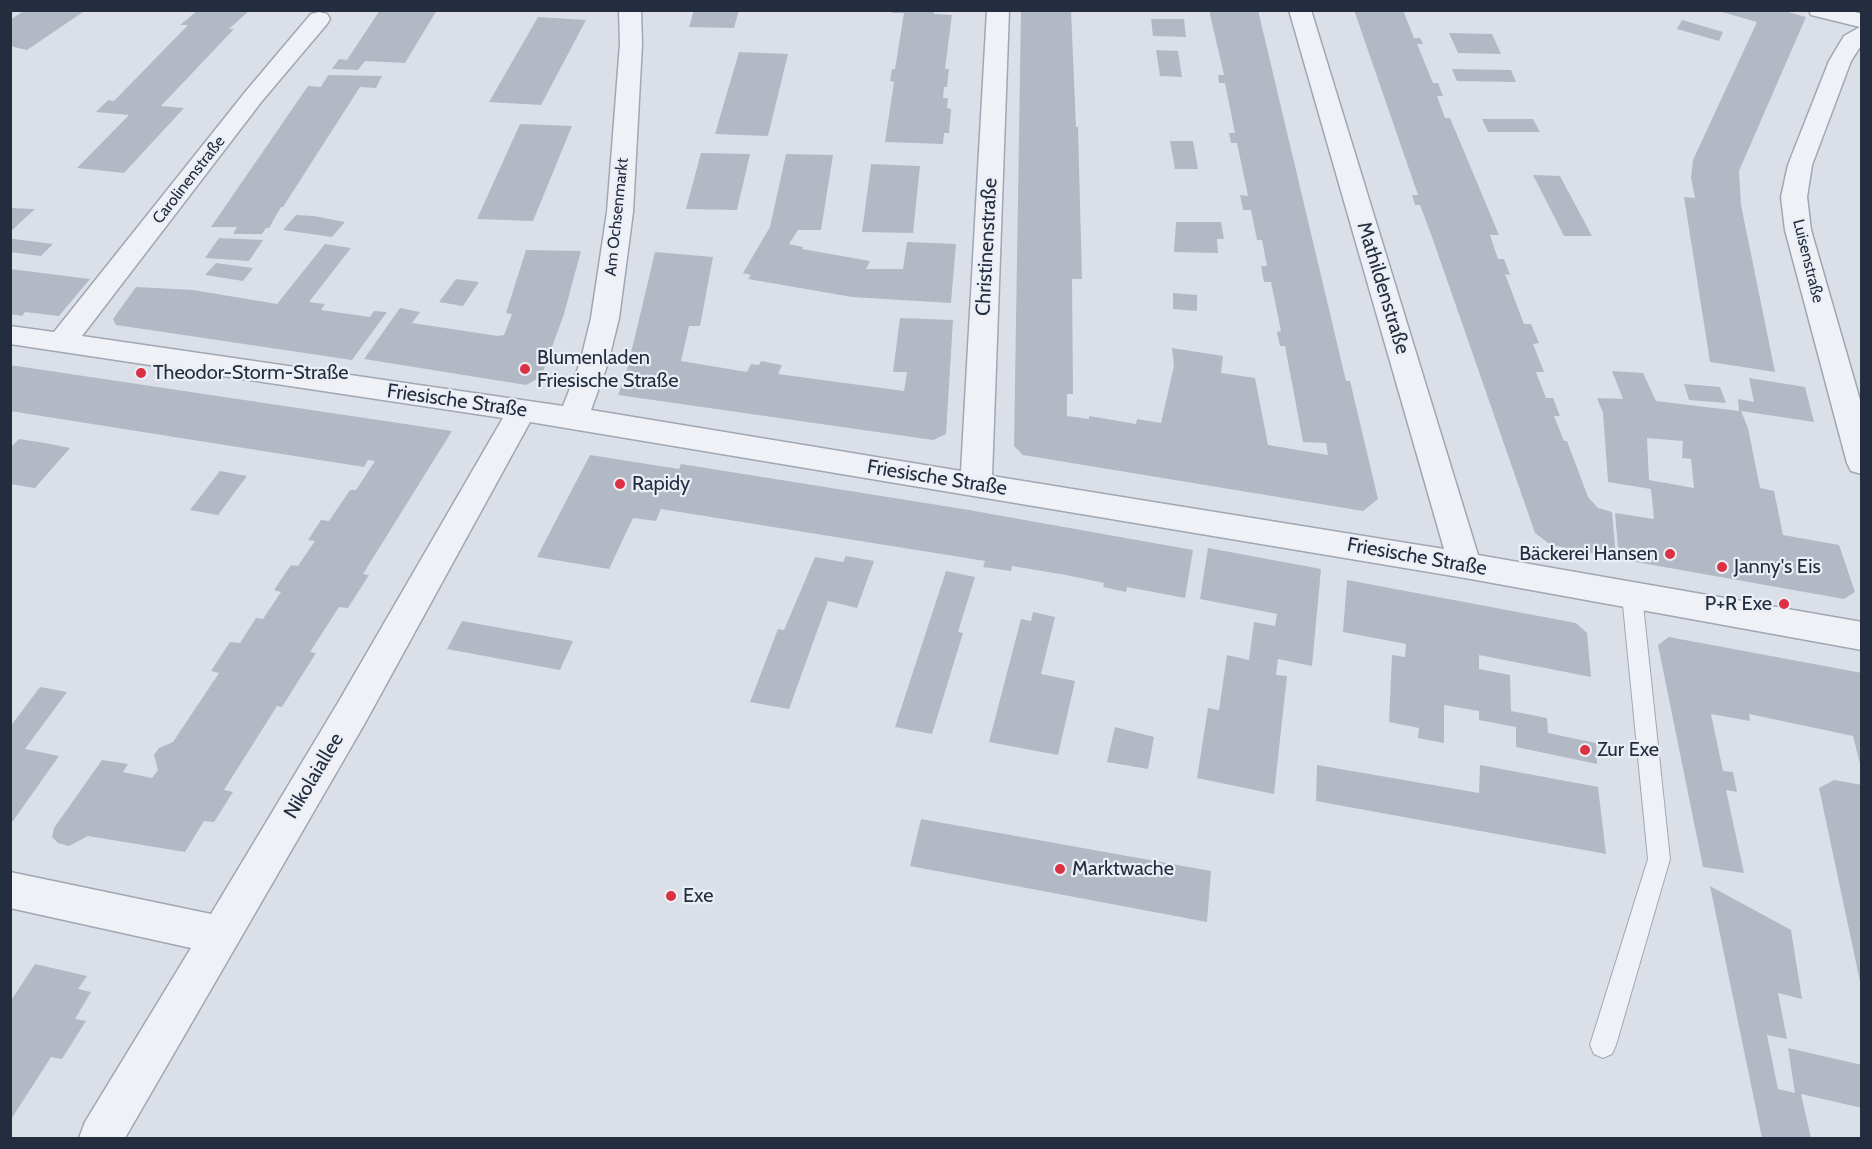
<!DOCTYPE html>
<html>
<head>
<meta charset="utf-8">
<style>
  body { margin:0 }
  #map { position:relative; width:1872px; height:1149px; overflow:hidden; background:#dbe0e8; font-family:Cabin,sans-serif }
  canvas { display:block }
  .frame { position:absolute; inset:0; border:12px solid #242d3f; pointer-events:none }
</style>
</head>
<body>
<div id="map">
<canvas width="1872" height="1149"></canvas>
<div class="frame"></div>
</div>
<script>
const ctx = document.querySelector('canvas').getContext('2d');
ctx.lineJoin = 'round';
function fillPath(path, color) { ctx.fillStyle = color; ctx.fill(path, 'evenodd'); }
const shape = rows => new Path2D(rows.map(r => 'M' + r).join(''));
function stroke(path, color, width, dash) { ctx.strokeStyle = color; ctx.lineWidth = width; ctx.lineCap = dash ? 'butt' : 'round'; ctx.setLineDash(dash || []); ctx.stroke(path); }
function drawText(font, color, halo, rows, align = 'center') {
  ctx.font = font + ' Cabin,sans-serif'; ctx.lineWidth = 4.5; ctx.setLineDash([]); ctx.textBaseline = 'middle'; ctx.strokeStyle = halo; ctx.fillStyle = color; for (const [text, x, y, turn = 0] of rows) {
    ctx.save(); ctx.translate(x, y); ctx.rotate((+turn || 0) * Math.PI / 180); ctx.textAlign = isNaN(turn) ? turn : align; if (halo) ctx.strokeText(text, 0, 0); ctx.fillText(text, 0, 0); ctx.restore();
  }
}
fillPath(shape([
  [25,10,86,10,27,50,10,46,10,20],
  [198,10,250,10,229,29,234,29,161,106,184,108,124,173,77,168,129,115,96,112,108,100,114,101,188,25,180,25],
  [380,10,437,10,405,63,365,61,358,70,332,69,339,59,347,60],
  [694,10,739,10,734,28,689,27],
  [892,10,934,10,934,14,952,15,945,69,949,69,947,87,944,87,943,98,948,98,947,108,951,109,949,133,944,133,943,144,885,142,894,82,890,81,892,69,895,69,904,13,892,13],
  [1021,10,1071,10,1076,127,1078,127,1082,279,1072,279,1073,394,1067,394,1067,416,1089,419,1089,416,1136,424,1137,419,1161,423,1174,366,1172,348,1223,356,1221,373,1255,378,1268,445,1328,455,1326,443,1303,442,1285,346,1280,346,1277,332,1281,331,1271,282,1264,282,1261,266,1267,266,1262,240,1257,240,1251,210,1243,210,1240,195,1248,196,1237,143,1231,143,1229,133,1235,133,1225,83,1219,83,1218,75,1224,75,1209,10,1258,10,1346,381,1350,381,1378,499,1363,511,1023,455,1014,446],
  [1354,10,1403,10,1414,38,1420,38,1423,44,1417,44,1433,83,1438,83,1443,96,1437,96,1445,118,1450,118,1499,235,1490,235,1498,259,1504,259,1510,275,1505,274,1524,324,1531,324,1539,343,1533,344,1544,372,1536,372,1546,398,1553,398,1560,416,1554,416,1564,441,1567,441,1588,497,1598,508,1612,512,1616,558,1551,545,1535,533,1431,234,1420,205,1415,205,1412,195,1418,195],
  [1715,10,1781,10,1806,17,1739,171,1741,205,1775,372,1710,362,1684,197,1695,198,1691,178,1693,160,1757,22],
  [538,17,586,20,541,105,489,102],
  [1151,19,1184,19,1186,37,1153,36],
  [1682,20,1723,32,1719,41,1677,29],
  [1449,33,1492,34,1501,54,1458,53],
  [1156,50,1178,51,1182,77,1160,76],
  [739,52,788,54,768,136,715,134],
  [1452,69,1511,70,1516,82,1457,81],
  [328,75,382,76,376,88,360,87,283,207,281,207,269,228,266,228,262,234,233,234,237,227,211,227,308,86,321,87],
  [1482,119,1533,119,1540,132,1488,132],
  [520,124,572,126,533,221,477,219],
  [1170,141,1193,141,1198,169,1175,169],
  [701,153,750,154,737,210,686,209],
  [786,154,833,155,821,230,798,230,789,244,803,247,802,249,870,261,866,269,903,269,907,242,956,244,951,303,852,297,748,279,751,275,743,273,770,227],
  [871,164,920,166,913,233,862,232],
  [1533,175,1560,176,1592,236,1564,236],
  [10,208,35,209,10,232],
  [296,215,314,216,345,222,332,237,283,230],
  [1176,222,1221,222,1224,239,1217,239,1218,253,1174,252],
  [10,238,14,239,53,244,41,256,10,252],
  [219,238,263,240,249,261,205,258],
  [325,244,351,248,309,302,325,304,321,310,370,317,374,311,387,312,352,360,116,325,113,319,136,287,193,290,277,304],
  [526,250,581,251,564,314,541,377,526,385,364,359,400,308,420,312,412,323,498,336,504,335,512,314,506,313],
  [655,252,713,257,700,326,689,326,681,361,747,372,751,364,759,365,761,361,782,365,778,374,904,391,907,372,893,372,900,318,953,320,946,434,933,440,618,395,627,370],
  [216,263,253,268,243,281,205,275],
  [10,269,90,279,59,316,25,312,22,316,10,314],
  [456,279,479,282,463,306,439,302],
  [1173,293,1197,295,1197,311,1173,309],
  [10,365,452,431,363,574,369,575,348,608,339,607,310,652,316,653,282,707,277,706,224,790,233,792,214,822,204,821,185,852,88,836,69,846,58,843,52,837,54,828,102,760,128,764,123,772,152,778,158,770,154,755,159,748,173,742,219,673,211,671,230,642,240,643,256,618,263,619,281,592,274,590,291,565,298,566,315,541,308,540,321,520,329,521,350,490,356,490,375,461,368,460,364,467,10,411],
  [1612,371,1643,373,1656,401,1739,411,1738,399,1754,402,1749,378,1805,387,1814,422,1741,411,1748,428,1760,488,1774,491,1783,535,1839,545,1855,592,1844,599,1619,559,1615,513,1654,519,1651,489,1608,482,1603,413,1597,398,1623,399],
  [1647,438,1683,441,1682,458,1691,459,1694,488,1649,480],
  [1684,384,1720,387,1726,403,1689,400],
  [19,439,45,443,70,448,35,488,10,484,10,448],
  [590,455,679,469,681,464,963,509,1193,550,1185,598,1127,587,1126,592,1103,587,1104,583,1066,575,1012,566,1011,571,983,567,985,561,661,509,656,521,633,518,609,569,537,557],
  [220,471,247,476,218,515,190,510],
  [1208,548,1321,569,1312,666,1278,659,1276,675,1287,676,1274,794,1197,778,1208,708,1219,710,1227,655,1249,660,1254,622,1275,626,1277,614,1200,599],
  [846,556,874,561,857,608,828,601,789,709,750,702,778,629,784,630,815,557,843,562],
  [946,571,975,577,958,632,963,633,932,734,895,727],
  [1347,580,1576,623,1587,633,1591,677,1479,655,1479,669,1510,675,1511,711,1547,718,1548,733,1596,743,1597,764,1516,747,1516,727,1479,720,1479,711,1444,705,1444,743,1418,738,1419,728,1389,722,1392,655,1405,657,1406,644,1343,632],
  [1033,612,1055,617,1041,674,1075,681,1058,755,989,742,1021,619,1031,621],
  [462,621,573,641,560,670,447,649],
  [1669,637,1862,673,1862,772,1853,736,1749,714,1750,721,1711,714,1723,771,1733,772,1737,792,1726,790,1744,873,1703,867,1658,645],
  [40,687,67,692,25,749,59,756,13,821,10,821,10,727],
  [1115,727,1154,737,1148,769,1107,762],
  [1317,765,1479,793,1480,765,1598,787,1606,854,1316,801],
  [1834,780,1862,785,1862,991,1819,788],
  [921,819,1211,871,1207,922,910,866],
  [1710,886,1791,930,1802,999,1778,993,1787,1039,1767,1035,1778,1089,1795,1093,1788,1048,1862,1065,1862,1108,1801,1094,1811,1138,1762,1138],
  [35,964,87,976,78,989,91,992,75,1019,86,1021,62,1059,51,1057,10,1121,10,1002]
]), '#b2b9c5');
const service = shape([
  [1632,587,1639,590,1642,595,1670,859,1616,1045,1612,1054,1603,1058,1594,1054,1590,1045,1648,859,1622,595,1625,590,1632,587]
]);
const minor = shape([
  [619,10,641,10,642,44,633,212,619,318,608,363,591,410,961,471,987,10,1009,10,992,476,1444,549,1289,10,1311,10,1478,555,1862,622,1862,650,1465,578,530,422,365,723,125,1138,79,1138,85,1122,191,948,10,908,10,872,211,914,339,701,503,418,10,344,10,326,54,332,246,91,311,14,319,12,327,14,330,19,327,24,262,101,82,336,563,406,580,363,591,318,607,212,620,44,619,10],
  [1809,10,1847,10,1862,14,1862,44,1851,61,1812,165,1807,197,1811,230,1862,407,1862,474,1851,471,1847,463,1785,230,1781,197,1788,165,1829,61,1844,36,1860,27,1811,15,1809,10]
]);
stroke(service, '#a0a7b2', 2);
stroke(minor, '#a0a7b2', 3);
fillPath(service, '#eff1f6');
fillPath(minor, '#eff1f6');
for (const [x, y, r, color] of [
  [525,369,6,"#dc3144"],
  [141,373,6,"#dc3144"],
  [620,484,6,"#dc3144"],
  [1670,554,6,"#dc3144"],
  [1722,567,6,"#dc3144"],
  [1784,604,6,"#dc3144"],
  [1585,750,6,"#dc3144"],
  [1060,869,6,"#dc3144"],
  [671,896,6,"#dc3144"]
]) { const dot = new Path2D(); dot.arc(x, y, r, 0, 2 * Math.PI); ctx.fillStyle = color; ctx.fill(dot); stroke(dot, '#ebeff5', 2); }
drawText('16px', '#242d3f', '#ebeff5', [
  ["Carolinenstraße",189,180,-52],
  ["Am Ochsenmarkt",617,217,-84],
  ["Luisenstraße",1808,261,76]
]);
drawText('20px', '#242d3f', '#ebeff5', [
  ["Christinenstraße",987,247,-87],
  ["Mathildenstraße",1383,288,73],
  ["Friesische Straße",457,401,8],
  ["Friesische Straße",937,478,9],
  ["Friesische Straße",1417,557,10],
  ["Nikolaiallee",314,776,-59]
]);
drawText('20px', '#242d3f', '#ebeff5', [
  ["Blumenladen",537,358],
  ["Friesische Straße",537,381],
  ["Theodor-Storm-Straße",153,373],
  ["Rapidy",632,484],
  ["Bäckerei Hansen",1658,554,"right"],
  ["Janny's Eis",1734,567],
  ["P+R Exe",1772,604,"right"],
  ["Zur Exe",1597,750],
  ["Marktwache",1072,869],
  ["Exe",683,896]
], 'left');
</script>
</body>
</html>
